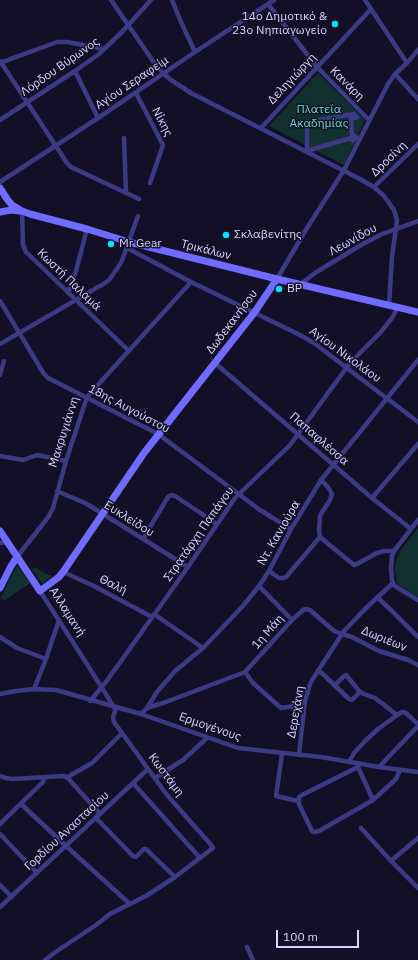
<!DOCTYPE html>
<html>
<head>
<meta charset="utf-8">
<style>
  body { margin:0 }
  #map { position:relative; width:418px; height:960px; overflow:hidden; background:#130f26; font-family:"IBM Plex Sans",sans-serif }
  canvas { display:block }
  .scale { position:absolute; left:276px; top:930px; width:83px; height:18px; box-sizing:border-box; border:2px solid #d9d4ff; border-top:0; padding-left:5px; font-size:12px; line-height:14px; white-space:nowrap; color:#d9d4ff; -webkit-text-stroke:3px #130f26; paint-order:stroke }
</style>
</head>
<body>
<div id="map">
<canvas width="418" height="960"></canvas>
<div class="scale">100 m</div>
</div>
<script>
const ctx = document.querySelector('canvas').getContext('2d');
ctx.lineJoin = 'round';
function fillPath(path, color) { ctx.fillStyle = color; ctx.fill(path, 'evenodd'); }
const shape = rows => new Path2D(rows.map(r => 'M' + r).join(''));
function stroke(path, color, width, dash) { ctx.strokeStyle = color; ctx.lineWidth = width; ctx.lineCap = dash ? 'butt' : 'round'; ctx.setLineDash(dash || []); ctx.stroke(path); }
function drawText(font, color, halo, rows, align = 'center') {
  ctx.font = font + ' "IBM Plex Sans",sans-serif'; ctx.lineWidth = 3; ctx.setLineDash([]); ctx.textBaseline = 'middle'; ctx.strokeStyle = halo; ctx.fillStyle = color; for (const [text, x, y, turn = 0] of rows) {
    ctx.save(); ctx.translate(x, y); ctx.rotate((+turn || 0) * Math.PI / 180); ctx.textAlign = isNaN(turn) ? turn : align; if (halo) ctx.strokeText(text, 0, 0); ctx.fillText(text, 0, 0); ctx.restore();
  }
}
fillPath(shape([
  [318,73,365,120,344,165,269,126],
  [418,528,418,597,400,586,397,583,396,579,395,568,396,561,400,551],
  [18,566,30,583,4,601,1,598,16,567],
  [34,567,45,573,52,576,42,584,32,569]
]), '#12302f');
stroke(shape([
  [111,0,155,64,164,74,171,80,191,93,360,179,374,187,384,196,394,210,397,220,392,257,389,305],
  [172,0,181,22,195,52],
  [365,0,407,63],
  [268,4,317,67,369,120],
  [0,61,67,163,71,167,139,199],
  [0,63,57,42,67,42,104,49],
  [75,71,98,118],
  [395,74,418,99],
  [136,93,163,145,150,183],
  [354,114,357,117,351,119,352,135,356,137,353,141,351,138,310,150,307,149,307,125,309,122,354,114],
  [0,120,75,71,99,54,122,32,151,0],
  [261,128,371,9],
  [124,138,126,193],
  [0,182,98,118,195,52,274,0],
  [374,187,418,144],
  [22,211,23,245,26,252,128,350],
  [127,248,191,282,298,334,314,343,418,422],
  [277,279,307,228,344,170,388,84,395,74,407,63,418,50],
  [301,284,315,273,361,245,382,234,418,221],
  [68,293,76,271,87,229],
  [0,301,44,374,48,378,158,434,260,510,291,529],
  [0,344,105,283,109,280,121,263,138,216],
  [215,363,372,498,411,529],
  [0,375,4,361],
  [0,456,23,460,37,455,66,461],
  [321,480,328,487,332,494,330,500,321,514,320,517,319,531,320,537,354,565,357,564,377,553,385,551,394,551],
  [57,491,85,503,95,509,188,567],
  [372,498,418,444],
  [418,520,394,551,392,556,391,568,392,580,394,585,398,588,418,600],
  [143,539,168,497,171,495,175,496,217,524],
  [0,543,8,542],
  [17,557,42,525,49,516,53,508,66,461,87,397,191,282],
  [269,571,279,578,283,578,286,577,320,537],
  [63,572,92,585,152,617],
  [259,586,292,620],
  [40,591,85,661,114,707],
  [377,597,393,612,418,637],
  [154,614,203,648],
  [0,637,17,648,46,659],
  [318,670,326,677,349,699,352,700,360,692,364,694,375,698,379,701,397,715],
  [245,672,253,683,281,708,294,706,305,703],
  [335,685,344,676,346,675,360,692],
  [34,689,46,659,59,620],
  [0,694,16,691,34,689,56,690,141,714,238,748,321,757,379,767,418,772],
  [90,701,106,682,188,567,235,498,290,445,350,363,380,333,392,318,398,307],
  [147,708,157,692,175,671,203,648,242,607,259,586,269,571,291,529,321,480,418,360],
  [141,714,147,708,166,702,245,672,292,620,303,610,306,609,310,610,334,631,342,634,344,631,366,608,393,583],
  [282,754,276,796,298,801],
  [299,755,305,701,310,684,314,677,342,634,352,637,379,651,408,660,418,665],
  [349,762,354,753,365,741,378,729,400,713,403,712,406,713,418,724],
  [358,763,358,767,302,795,299,797,299,804,312,831,314,832,319,831,373,800,396,779,400,770],
  [358,767,373,800],
  [379,767,418,726],
  [0,776,6,778,12,779,64,776,67,777,100,814],
  [67,778,71,775,92,763,122,733],
  [155,778,183,760,207,738],
  [133,783,200,858],
  [21,804,66,846,130,904],
  [96,818,133,856,136,857,144,849,146,849,175,877],
  [0,824,43,782,45,777],
  [361,828,391,861,418,888],
  [0,834,37,873],
  [391,861,418,838],
  [0,885,12,897],
  [0,907,148,769],
  [247,947,253,960],
  [45,960,54,953,96,925,110,914,146,896,175,877,213,848,212,846,167,795,114,722,113,717,116,708]
]), '#3d3a85', 4.5);
stroke(shape([
  [0,188,7,199,12,205,22,211,30,214,87,229,129,242,277,279,418,312],
  [0,212,11,210,20,211],
  [0,531,40,591,59,577,63,572,144,453,254,313,277,279],
  [0,588,11,566,17,557]
]), '#6f6bff', 7);
for (const [x, y, r, color] of [
  [335,24,4,"#00e5ff"],
  [226,235,4,"#00e5ff"],
  [111,244,4,"#00e5ff"],
  [279,289,4,"#00e5ff"]
]) { const dot = new Path2D(); dot.arc(x, y, r, 0, 2 * Math.PI); ctx.fillStyle = color; ctx.fill(dot); stroke(dot, '#130f26', 1.5); }
drawText('12px', '#d9d4ff', '#130f26', [
  ["14ο Δημοτικό &",327,17,"right"],
  ["23ο Νηπιαγωγείο",327,31,"right"],
  ["Σκλαβενίτης",234,235],
  ["Mr Gear",119,244],
  ["BP",287,289]
], 'left');
drawText('12px', '#d9d4ff', '#130f26', [
  ["Λόρδου Βύρωνος",60,67,-35],
  ["Δεληγιώργη",292,79,-47],
  ["Αγίου Σεραφείμ",132,83,-34],
  ["Κανάρη",347,84,45],
  ["Νίκης",162,122,63],
  ["Δροσίνη",389,159,-44],
  ["Λεωνίδου",353,240,-29],
  ["Τρικάλων",206,250,14],
  ["Κωστή Παλαμά",69,280,44],
  ["Δωδεκανήσου",232,322,-53],
  ["Αγίου Νικολάου",345,355,36],
  ["18ης Αυγούστου",129,409,28],
  ["Μακρυγιάννη",64,432,-72],
  ["Παπαφλέσσα",319,439,41],
  ["Ευκλείδου",129,519,32],
  ["Ντ. Κανιούρα",279,533,-60],
  ["Στρατάρχη Παπάγου",199,534,-55],
  ["Θαλή",113,585,27],
  ["Αλλαμανή",67,612,57],
  ["1η Μάη",268,632,-49],
  ["Δωριέων",384,639,22],
  ["Δερεχάνη",296,712,-80],
  ["Ερμογένους",210,727,19],
  ["Κωστάμη",166,775,53],
  ["Γορδίου Αναστασίου",67,831,-43]
]);
drawText('12px', '#5fe0c0', '#130f26', [
  ["Πλατεία",319,110],
  ["Ακαδημίας",319,124]
]);
</script>
</body>
</html>
